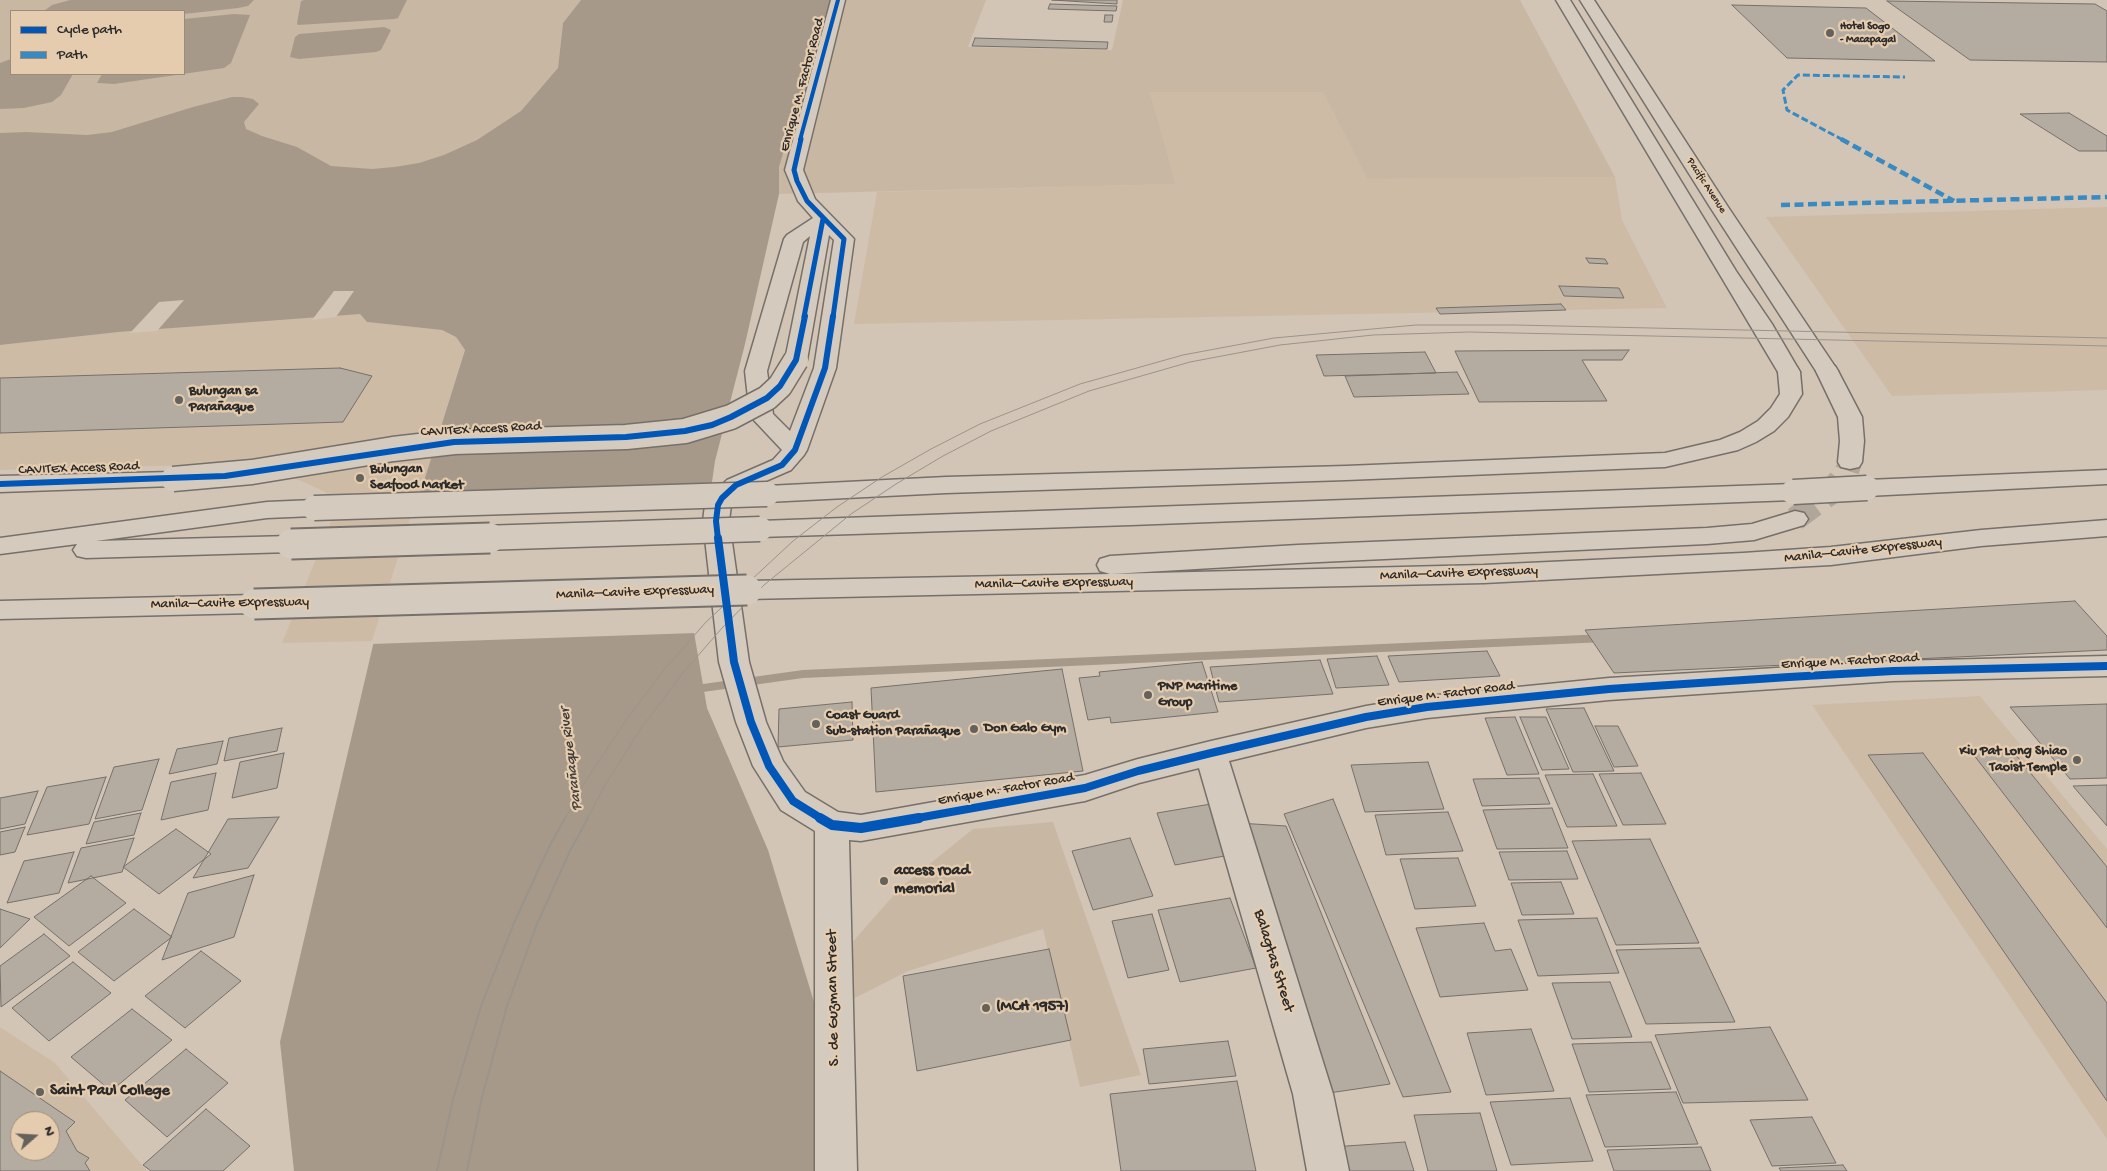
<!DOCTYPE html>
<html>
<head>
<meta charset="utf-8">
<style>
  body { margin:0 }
  #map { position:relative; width:2107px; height:1171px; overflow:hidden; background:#d2c5b6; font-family:"Gochi Hand",sans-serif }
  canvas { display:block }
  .legend { position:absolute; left:10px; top:10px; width:175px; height:65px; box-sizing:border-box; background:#e6ccae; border:1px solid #9b8c7a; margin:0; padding:6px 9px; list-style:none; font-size:15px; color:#2b2b2b }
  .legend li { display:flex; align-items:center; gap:10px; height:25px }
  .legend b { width:25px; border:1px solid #9b8c7a }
  .north { position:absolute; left:10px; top:1111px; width:50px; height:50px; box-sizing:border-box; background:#e6ccae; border:1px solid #9b8c7a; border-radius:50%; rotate:71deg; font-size:14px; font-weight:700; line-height:20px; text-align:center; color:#2b2b2b }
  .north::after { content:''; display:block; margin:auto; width:18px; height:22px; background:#65615c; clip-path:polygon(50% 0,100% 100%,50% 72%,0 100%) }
</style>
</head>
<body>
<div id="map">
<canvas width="2107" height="1171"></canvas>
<ul class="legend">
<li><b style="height:6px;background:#0057b8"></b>Cycle path</li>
<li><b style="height:6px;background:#3a8ac2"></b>Path</li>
</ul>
<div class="north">N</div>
</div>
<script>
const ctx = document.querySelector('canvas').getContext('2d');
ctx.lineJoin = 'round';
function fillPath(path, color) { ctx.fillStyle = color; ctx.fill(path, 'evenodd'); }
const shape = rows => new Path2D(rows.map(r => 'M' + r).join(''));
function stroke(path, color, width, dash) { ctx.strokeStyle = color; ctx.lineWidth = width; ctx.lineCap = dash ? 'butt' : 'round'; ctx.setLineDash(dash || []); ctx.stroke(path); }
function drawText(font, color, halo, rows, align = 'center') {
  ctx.font = font + ' "Gochi Hand",sans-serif'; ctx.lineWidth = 4.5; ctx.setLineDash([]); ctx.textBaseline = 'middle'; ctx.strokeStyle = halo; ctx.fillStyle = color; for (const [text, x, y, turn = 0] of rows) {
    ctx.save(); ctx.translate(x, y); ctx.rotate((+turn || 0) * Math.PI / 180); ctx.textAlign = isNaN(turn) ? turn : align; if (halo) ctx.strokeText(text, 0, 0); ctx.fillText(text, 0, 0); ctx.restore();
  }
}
fillPath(shape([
  [1150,92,1323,92,1367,179,1615,177,1622,220,1667,308,854,324,877,192,1176,184],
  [2107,207,2107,390,1892,396,1766,217],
  [340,314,360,314,367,322,442,330,456,337,465,350,374,641,282,643,330,524,333,512,332,501,325,492,306,483,282,473,235,464,0,470,0,345,119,332],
  [1980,696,2107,849,2107,1139,1812,705],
  [0,1027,55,1063,147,1171,0,1171],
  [20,1121,50,1121,50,1151,20,1151]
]), '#cdbba6');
fillPath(shape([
  [0,0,581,0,563,23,558,68,484,168,0,233],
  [11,11,184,11,184,74,11,74],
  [830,0,986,0,968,47,1112,50,1123,0,1520,0,1615,177,1367,179,1323,92,1150,92,1176,184,779,194,779,167],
  [1053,822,1141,1075,1080,1087,1043,929,908,971,843,1004,849,946,900,888,973,829]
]), '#c8b7a3');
fillPath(shape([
  [70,0,254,0,248,6,238,8,184,14,184,11,44,11,52,5],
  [304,0,407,0,398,18,394,19,298,25,297,23,301,1],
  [581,0,830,0,779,167,779,194,745,344,715,461,692,621,707,708,768,850,817,1012,819,1171,294,1171,280,1042,374,641,465,350,456,337,442,330,367,322,360,314,119,332,0,345,0,133,27,132,87,135,112,132,193,107,232,97,242,97,253,99,259,104,244,122,246,129,262,136,297,147,331,166,372,169,394,167,419,163,444,155,477,140,521,111,558,68,563,23],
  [234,14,250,15,231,63,224,68,114,84,97,83,102,74,184,74,184,19],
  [384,27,391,30,381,50,376,52,299,59,290,57,295,37,299,34],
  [11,59,11,74,73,74,61,95,52,102,24,108,0,109,0,63]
]), '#a79989');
fillPath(shape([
  [334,291,354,291,336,317,312,320],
  [184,300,157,331,130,333,159,302],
  [714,487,694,621,696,633,371,644,417,496]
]), '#d2c5b6');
fillPath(shape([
  [1605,634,1611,638,1605,642,803,678,703,692,699,691,697,688,699,685,703,684,803,670,1605,634]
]), '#a79989');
const building = shape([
  [1052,0,1117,0,1117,4,1052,0],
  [1887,1,2095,4,2107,11,2107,62,1970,60,1887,1],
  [1050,4,1117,6,1116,11,1048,9,1050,4],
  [1732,5,1866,8,1935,61,1787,58,1732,5],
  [1105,15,1113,15,1112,22,1104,22,1105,15],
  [975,38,1108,42,1107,49,972,46,975,38],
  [2069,113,2107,136,2107,151,2079,151,2020,114,2069,113],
  [1586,258,1605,259,1608,264,1589,263,1586,258],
  [1559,286,1619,288,1624,298,1564,296,1559,286],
  [1561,304,1566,310,1440,314,1436,308,1561,304],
  [1629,350,1622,360,1582,360,1607,401,1479,402,1455,351,1629,350],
  [1425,352,1436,373,1324,376,1316,355,1425,352],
  [340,368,372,376,343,422,0,433,0,378,340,368],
  [1457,372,1469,394,1354,397,1345,376,1457,372],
  [2075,601,2107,636,2107,650,1614,673,1585,630,2075,601],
  [1487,651,1500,676,1399,682,1388,656,1487,651],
  [1377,656,1389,685,1336,688,1327,659,1377,656],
  [1320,660,1333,694,1219,702,1210,667,1320,660],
  [1202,662,1218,712,1111,723,1110,717,1088,720,1079,678,1100,676,1099,672,1202,662],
  [1062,669,1083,771,876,792,871,688,1062,669],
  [852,702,853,740,778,747,779,709,852,702],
  [2107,704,2107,778,2070,779,2010,707,2107,704],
  [1584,708,1614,771,1573,772,1546,709,1584,708],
  [1515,717,1539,774,1507,775,1485,718,1515,717],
  [1520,717,1546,717,1569,769,1542,770,1520,717],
  [1595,726,1618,726,1638,766,1614,767,1595,726],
  [282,728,277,751,224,761,229,738,282,728],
  [223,741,217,764,169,774,177,749,223,741],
  [2011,749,2107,867,2107,928,1970,750,2011,749],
  [284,753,277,788,232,798,240,762,284,753],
  [1923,753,2107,1003,2107,1101,1868,755,1923,753],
  [159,759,142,810,95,819,114,767,159,759],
  [1428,762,1444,809,1365,812,1351,765,1428,762],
  [216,773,208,810,161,820,171,782,216,773],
  [1641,773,1666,824,1623,825,1599,774,1641,773],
  [1593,774,1617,826,1567,827,1545,775,1593,774],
  [106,777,89,824,27,835,47,787,106,777],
  [1539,778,1550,804,1482,806,1473,779,1539,778],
  [2107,785,2107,826,2073,786,2107,785],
  [38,791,25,824,0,829,0,798,38,791],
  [1333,799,1451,1092,1403,1097,1284,814,1333,799],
  [1211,804,1230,855,1175,865,1157,813,1211,804],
  [1552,808,1568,848,1497,849,1483,810,1552,808],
  [1448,812,1463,851,1386,855,1375,815,1448,812],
  [141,813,134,835,86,844,94,822,141,813],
  [279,817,248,868,193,878,228,819,279,817],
  [1238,823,1286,826,1390,1084,1322,1094,1238,823],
  [25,827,15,852,0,855,0,832,25,827],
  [176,829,211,854,159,894,123,867,176,829],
  [134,838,122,872,68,883,81,848,134,838],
  [1130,838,1153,896,1093,910,1072,851,1130,838],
  [1650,839,1699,943,1616,945,1572,841,1650,839],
  [1567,851,1578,879,1509,880,1499,852,1567,851],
  [74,852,59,893,7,903,24,861,74,852],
  [1458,858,1476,906,1415,909,1400,859,1458,858],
  [254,875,234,937,162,960,188,893,254,875],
  [91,876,126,903,69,946,34,917,91,876],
  [1561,882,1574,914,1522,915,1511,883,1561,882],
  [1230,898,1256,968,1180,982,1158,910,1230,898],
  [0,909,30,919,0,948,0,909],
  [134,909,172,937,114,981,78,952,134,909],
  [1152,914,1169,970,1128,978,1112,921,1152,914],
  [1597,918,1619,973,1538,976,1518,920,1597,918],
  [1484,923,1495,951,1511,949,1528,990,1440,997,1416,928,1484,923],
  [44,934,70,956,1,1007,0,966,44,934],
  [1700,948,1735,1022,1646,1024,1616,950,1700,948],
  [1049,949,1071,1040,917,1071,903,976,1049,949],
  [201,951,241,981,185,1028,145,996,201,951],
  [73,962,111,993,49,1041,12,1008,73,962],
  [1610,982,1632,1037,1572,1039,1552,983,1610,982],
  [132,1009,172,1040,111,1091,71,1057,132,1009],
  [1770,1027,1808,1100,1683,1103,1655,1035,1770,1027],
  [1531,1029,1554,1091,1486,1095,1467,1033,1531,1029],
  [1228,1041,1236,1076,1149,1084,1143,1049,1228,1041],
  [1651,1042,1671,1089,1589,1092,1572,1044,1651,1042],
  [186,1049,228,1083,167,1137,125,1100,186,1049],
  [0,1071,75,1122,66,1131,77,1151,89,1158,85,1163,90,1171,0,1171,0,1071],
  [20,1121,50,1121,50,1151,20,1151,20,1121],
  [1237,1081,1256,1171,1121,1171,1110,1094,1237,1081],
  [1676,1092,1698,1144,1605,1147,1586,1095,1676,1092],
  [1570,1098,1593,1161,1511,1165,1490,1102,1570,1098],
  [206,1109,250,1146,223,1171,151,1171,143,1165,206,1109],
  [1480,1113,1497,1171,1428,1171,1414,1115,1480,1113],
  [1812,1117,1836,1163,1772,1166,1750,1120,1812,1117],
  [1405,1142,1414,1171,1337,1171,1332,1147,1405,1142],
  [1701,1147,1711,1171,1614,1171,1607,1150,1701,1147],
  [1843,1165,1847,1171,1781,1171,1779,1168,1843,1165]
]);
fillPath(building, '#b5aca1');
stroke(building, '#76706a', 1);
stroke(shape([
  [1795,519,1829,494,1847,471,1850,462]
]), '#b1a69a', 24, [24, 12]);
const minor = shape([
  [831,0,845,0,803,170,815,199,854,239,836,368,807,450,804,455,791,470,745,490,731,505,729,521,749,662,766,722,783,761,805,792,838,812,861,815,1085,775,1138,759,1211,741,1366,706,1427,696,1609,678,1893,661,2107,656,2107,676,1893,681,1609,700,1427,718,1366,728,1229,761,1333,1094,1349,1171,1307,1171,1293,1094,1199,768,1139,783,1085,801,861,841,849,840,857,1171,815,1171,815,831,781,810,753,766,736,722,719,662,703,521,705,505,713,493,727,480,773,460,782,450,750,416,745,371,784,239,787,235,813,218,798,201,785,170,831,0],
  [829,235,834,240,814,368,790,431,773,414,767,371,803,242,810,236,785,360,788,365,796,367,804,365,807,360,829,235],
  [173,472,182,474,185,479,182,484,173,486,0,492,0,476,173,472]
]);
const secondary = shape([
  [1556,0,1570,0,1736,271,1772,324,1800,372,1797,377,1789,379,1781,377,1778,372,1556,0],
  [1580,0,1594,0,1728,207,1838,371,1835,376,1827,378,1819,376,1816,371,1710,207,1580,0]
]);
const motorway = shape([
  [1827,364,1835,366,1838,371,1862,417,1864,441,1862,462,1859,467,1850,469,1841,467,1838,462,1840,441,1838,417,1816,371,1819,366,1827,364],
  [1789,365,1797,367,1800,372,1802,394,1788,417,1774,431,1756,442,1738,450,1665,467,1346,480,946,493,767,502,758,499,754,494,758,489,767,486,946,477,1346,466,1665,453,1720,440,1740,432,1758,421,1771,408,1780,394,1778,372,1781,367,1789,365],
  [2107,470,2107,484,1867,496,1858,493,1854,488,1858,483,1867,480,2107,470],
  [1793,484,1802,487,1806,492,1802,497,1793,500,1131,525,760,537,751,535,747,529,751,523,760,521,1793,484],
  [314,500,323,502,327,508,323,514,314,516,267,518,96,541,291,536,300,538,304,544,300,550,291,552,86,558,77,556,73,550,77,544,0,554,0,538,267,502,314,500],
  [1795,511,1804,513,1808,519,1804,525,1754,540,1707,544,1298,563,1111,574,1484,565,1743,553,1831,547,1981,530,2107,520,2107,536,1981,546,1831,565,1484,583,747,599,737,596,733,590,737,584,747,581,1110,574,1100,571,1097,565,1100,559,1110,556,1298,545,1707,528,1752,524,1795,511],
  [254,595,264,597,268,604,264,611,254,613,0,619,0,601,254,595]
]);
stroke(minor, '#76706a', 3);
stroke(secondary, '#76706a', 3);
stroke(motorway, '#76706a', 3);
fillPath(minor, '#d4cabe');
fillPath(secondary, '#d4cabe');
fillPath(motorway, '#d4cabe');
stroke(shape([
  [565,819,585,782,624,723,664,670,706,622,793,541,837,507,882,477,931,449,980,424,1080,384,1183,355,1274,338,1416,325,1514,325,2107,338],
  [587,819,605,785,642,727,682,674,722,628,764,585,851,514,896,484,943,456,991,431,1089,391,1190,362,1280,345,1373,335,1469,332,2107,346]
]), '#9a948c', 1);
stroke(shape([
  [437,1171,453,1099,481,1006,514,923,548,849,565,818],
  [467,1171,482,1097,507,1006,537,924,570,851,588,818]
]), '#9a948c', 2);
const minorBridge = shape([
  [173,479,252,472,393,449,454,442,626,437,685,431,731,417,767,398,780,386,796,360]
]);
const motorwayBridgeFar1 = shape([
  [1793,492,1867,488],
  [314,508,767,494],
  [451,539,760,529]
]);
const motorwayBridge = shape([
  [291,544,490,538],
  [254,604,747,590]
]);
stroke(minorBridge, '#76706a', 27, []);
stroke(motorwayBridgeFar1, '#76706a', 27, []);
stroke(motorwayBridge, '#76706a', 33, []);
stroke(minorBridge, '#d4cabe', 24);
stroke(motorwayBridgeFar1, '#d4cabe', 24);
stroke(motorwayBridge, '#d4cabe', 29);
stroke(shape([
  [1843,140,1787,110,1783,90,1798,75,1905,77]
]), '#3a8ac2', 3, [7, 3]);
stroke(shape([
  [1841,139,1954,201],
  [1781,205,2107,197]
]), '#3a8ac2', 4.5, [9, 4.5]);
stroke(shape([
  [800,140,838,0]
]), '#0057b8', 4);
stroke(shape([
  [801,139,794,170,797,181,807,201,844,239,833,317],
  [804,317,823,219]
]), '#0057b8', 5);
stroke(shape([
  [0,484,225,476,454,442,626,437,685,431,712,425,731,417,767,398,780,386,796,360,805,316],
  [718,539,716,521,718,505,722,498,736,485,782,465,795,450,825,368,833,316]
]), '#0057b8', 6);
stroke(shape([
  [718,538,734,662,751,722,769,766,793,801,822,819],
  [912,819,1085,788,1138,771,1211,753,1366,717,1427,707,1609,689,1789,677,1893,671,2107,666]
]), '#0057b8', 8);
stroke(shape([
  [820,818,832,825,861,828,919,818]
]), '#0057b8', 10);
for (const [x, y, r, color] of [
  [1830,33,5,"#65615c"],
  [179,400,5,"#65615c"],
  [360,478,5,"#65615c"],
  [1148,695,5,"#65615c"],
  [816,724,5,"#65615c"],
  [974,729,5,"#65615c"],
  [2077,760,5,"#65615c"],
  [884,881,5,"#65615c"],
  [986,1008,5,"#65615c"],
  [40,1092,5,"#65615c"]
]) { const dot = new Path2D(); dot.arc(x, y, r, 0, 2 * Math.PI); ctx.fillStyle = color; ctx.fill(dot); stroke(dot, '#e6ccae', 2); }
drawText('bold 11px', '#2b2b2b', '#e6ccae', [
  ["Hotel Sogo",1840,27],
  ["- Macapagal",1840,40]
], 'left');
drawText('11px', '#2b2b2b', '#e6ccae', [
  ["Pacific Avenue",1706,186,57]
]);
drawText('14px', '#2b2b2b', '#e6ccae', [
  ["Enrique M. Factor Road",803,85,-75],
  ["CAVITEX Access Road",481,430,-3],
  ["CAVITEX Access Road",79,469,-2],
  ["Manila–Cavite Expressway",1863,551,-6],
  ["Manila–Cavite Expressway",1459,574,-2],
  ["Manila–Cavite Expressway",1054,584,-1],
  ["Manila–Cavite Expressway",635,593,-2],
  ["Manila–Cavite Expressway",230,604,-1],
  ["Enrique M. Factor Road",1850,662,-3],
  ["Enrique M. Factor Road",1446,695,-7],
  ["Enrique M. Factor Road",1006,790,-10]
]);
drawText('bold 14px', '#2b2b2b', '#e6ccae', [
  ["Bulungan sa",189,392],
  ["Parañaque",189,408],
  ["Bulungan",370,470],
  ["Seafood Market",370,486],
  ["PNP Maritime",1158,687],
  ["Group",1158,703],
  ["Coast Guard",826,716],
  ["Sub-station Parañaque",826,732],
  ["Don Galo Gym",984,729],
  ["Kiu Pat Long Shiao",2067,752,"right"],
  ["Taoist Temple",2067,768,"right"]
], 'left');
drawText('italic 15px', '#403d3a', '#e6ccae', [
  ["Parañaque River",572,759,-97]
]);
drawText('bold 16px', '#2b2b2b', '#e6ccae', [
  ["access road",894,872],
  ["memorial",894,890],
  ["(MCH 1957)",996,1008],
  ["Saint Paul College",50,1092]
], 'left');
drawText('16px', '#2b2b2b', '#e6ccae', [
  ["Balagtas Street",1273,961,73],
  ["S. de Guzman Street",834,998,-91]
]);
</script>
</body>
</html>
